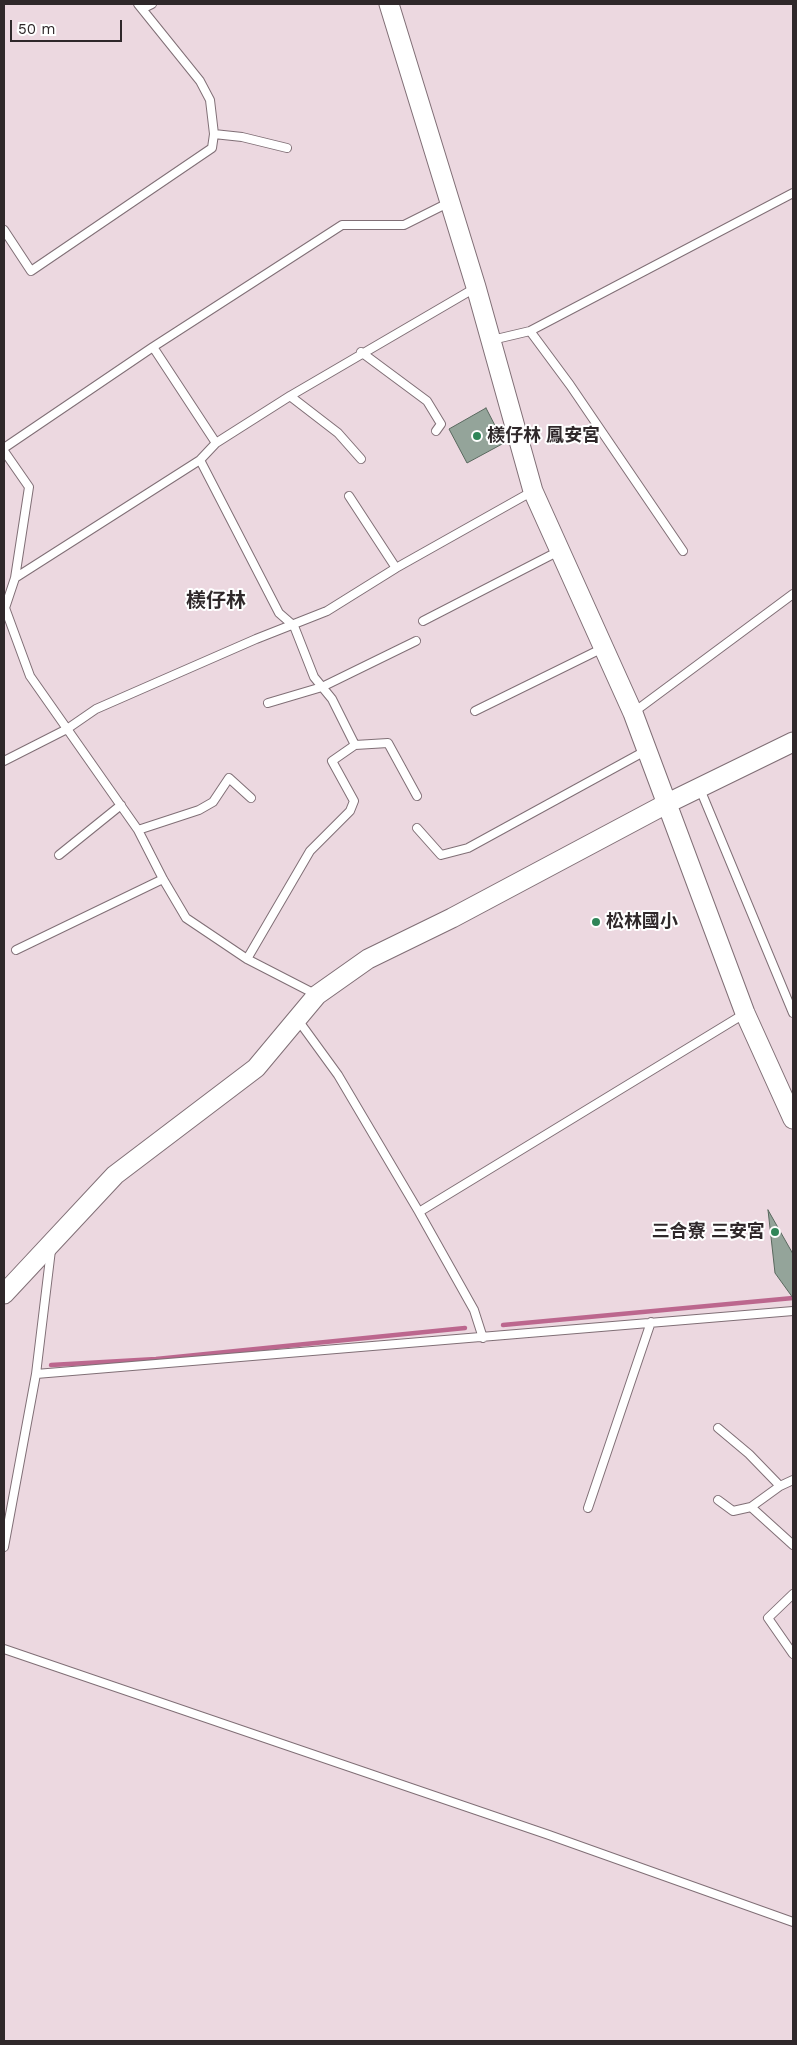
<!DOCTYPE html>
<html>
<head>
<meta charset="utf-8">
<style>
  body { margin:0 }
  #map { position:relative; width:797px; height:2045px; overflow:hidden; background:#ecd8e0; font-family:"Work Sans",sans-serif }
  canvas { display:block }
  .frame { position:absolute; inset:0; border:5px solid #2f282a; pointer-events:none }
  .scale { position:absolute; left:10px; top:20px; width:112px; height:22px; box-sizing:border-box; border:2px solid #2f282a; border-top:0; padding-left:6px; font-size:15px; line-height:18px; white-space:nowrap; color:#2f282a; -webkit-text-stroke:4px #fff; paint-order:stroke }
</style>
</head>
<body>
<div id="map">
<canvas width="797" height="2045"></canvas>
<div class="frame"></div>
<div class="scale">50 m</div>
</div>
<script>
const ctx = document.querySelector('canvas').getContext('2d');
ctx.lineJoin = 'round';
const shape = rows => new Path2D(rows.map(r => 'M' + r).join(''));
function stroke(path, color, width, dash) { ctx.strokeStyle = color; ctx.lineWidth = width; ctx.lineCap = dash ? 'butt' : 'round'; ctx.setLineDash(dash || []); ctx.stroke(path); }
function fillPath(path, color) { ctx.fillStyle = color; ctx.fill(path, 'evenodd'); }
function drawText(font, color, halo, rows, align = 'center') {
  ctx.font = font + ' "Work Sans","Noto Sans TC",sans-serif'; ctx.lineWidth = 4; ctx.setLineDash([]); ctx.textBaseline = 'middle'; ctx.strokeStyle = halo; ctx.fillStyle = color; for (const [text, x, y, turn = 0] of rows) {
    ctx.save(); ctx.translate(x, y); ctx.rotate((+turn || 0) * Math.PI / 180); ctx.textAlign = isNaN(turn) ? turn : align; if (halo) ctx.strokeText(text, 0, 0); ctx.fillText(text, 0, 0); ctx.restore();
  }
}
stroke(shape([
  [503,1325,793,1298],
  [51,1365,156,1359,465,1328]
]), '#bc678e', 4.5);
const building = shape([
  [486,408,504,443,467,463,449,429,486,408],
  [768,1210,793,1254,793,1298,775,1273,768,1210]
]);
fillPath(building, '#94a49a');
stroke(building, '#59685e', 1);
const service = shape([
  [142,9,152,4],
  [214,134,242,137,287,148],
  [4,230,31,271,212,148,214,134,210,100,200,81,138,4],
  [530,331,570,385,683,551],
  [492,340,530,331,793,193],
  [153,347,216,443],
  [361,352,427,401,441,424,436,431],
  [290,396,338,433,361,459],
  [4,448,153,347,342,225,404,225,450,202],
  [4,451,29,487,15,578,5,608,30,676,138,830,163,879,186,918,247,959,317,995],
  [200,460,279,613,294,626,314,677,332,699,355,745,332,761,354,801,350,811,310,851,247,959],
  [349,496,396,568],
  [15,578,200,460,216,443,290,396,475,288],
  [423,621,559,551],
  [268,703,322,687,416,641],
  [475,711,603,648],
  [634,712,793,594],
  [355,745,388,743,417,796],
  [4,761,67,729,96,709,256,639,327,611,396,568,533,491],
  [700,789,793,1013],
  [417,828,441,855,468,848,647,750],
  [138,830,199,810,213,802,229,778,251,798],
  [59,855,121,805],
  [16,950,163,879],
  [298,1020,338,1075,419,1212,474,1310,483,1338],
  [419,1212,744,1014],
  [36,1374,793,1311],
  [718,1428,749,1454,780,1486],
  [718,1500,733,1511,751,1507,780,1486,793,1480],
  [751,1507,793,1545],
  [588,1508,651,1322],
  [4,1547,36,1374,51,1250],
  [793,1594,768,1618,793,1654],
  [4,1649,549,1835,793,1922]
]);
const tertiary = shape([
  [389,4,476,287,533,491,633,713,745,1013,793,1119],
  [4,1294,115,1175,256,1068,317,995,368,959,452,918,666,804,793,742]
]);
stroke(service, '#806f76', 10);
stroke(tertiary, '#806f76', 21);
stroke(service, '#fff', 8);
stroke(tertiary, '#fff', 19);
for (const [x, y, r, color] of [
  [477,436,5,"#2f8558"],
  [596,922,5,"#2f8558"],
  [775,1232,5,"#2f8558"]
]) { const dot = new Path2D(); dot.arc(x, y, r, 0, 2 * Math.PI); ctx.fillStyle = color; ctx.fill(dot); stroke(dot, '#fff', 2); }
drawText('bold 18px', '#2f282a', '#fff', [
  ["檨仔林 鳳安宮",487,436],
  ["松林國小",606,922],
  ["三合寮 三安宮",765,1232,"right"]
], 'left');
drawText('bold 20px', '#2f282a', '#fff', [
  ["檨仔林",216,601]
]);
</script>
</body>
</html>
